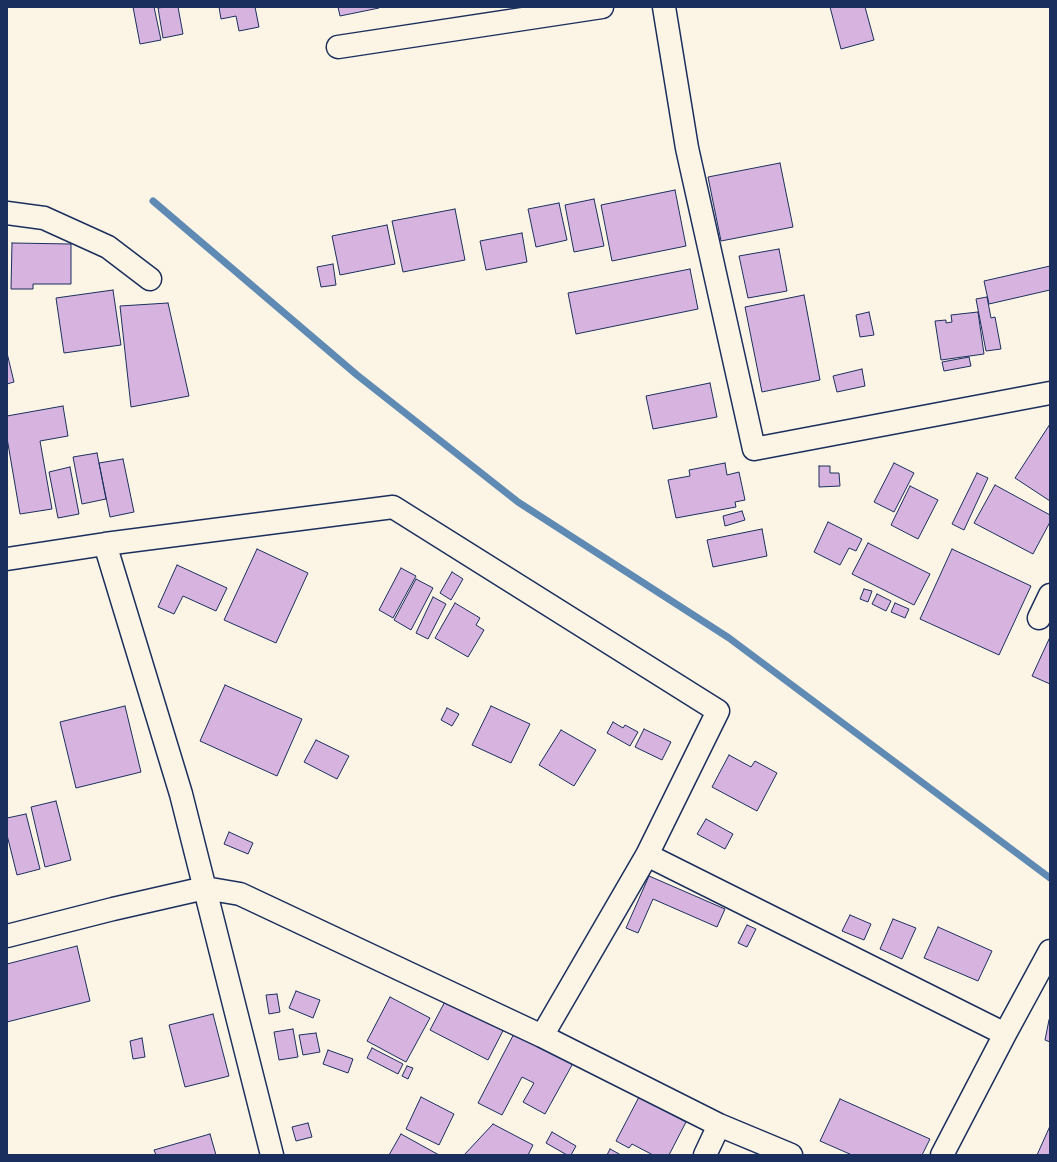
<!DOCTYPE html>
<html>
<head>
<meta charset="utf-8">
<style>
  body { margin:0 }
  #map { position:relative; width:1057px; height:1162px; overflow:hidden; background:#fcf5e5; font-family:Itim,sans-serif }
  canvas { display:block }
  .frame { position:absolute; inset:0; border:8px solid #1b2f5e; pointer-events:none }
</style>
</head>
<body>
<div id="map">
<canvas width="1057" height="1162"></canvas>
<div class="frame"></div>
</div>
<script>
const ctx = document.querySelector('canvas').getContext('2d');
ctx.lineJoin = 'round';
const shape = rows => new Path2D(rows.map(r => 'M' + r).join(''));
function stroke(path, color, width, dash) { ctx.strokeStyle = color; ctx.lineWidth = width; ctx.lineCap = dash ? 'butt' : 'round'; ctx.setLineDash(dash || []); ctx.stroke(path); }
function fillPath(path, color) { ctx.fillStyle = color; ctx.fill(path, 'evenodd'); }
stroke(shape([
  [153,201,357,375,518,502,729,638,1050,878]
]), '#5f8ab3', 7);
const building = shape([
  [133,7,154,7,161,40,140,44,133,7],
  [165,7,178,7,183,34,163,38,158,8,165,7],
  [219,7,255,7,259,27,239,31,236,16,221,19,219,7],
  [338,7,379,7,379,8,340,16,338,7],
  [830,7,865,7,874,40,841,49,830,7],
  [780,163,793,227,721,241,708,177,780,163],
  [675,190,686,246,612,261,601,205,675,190],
  [594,199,604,246,574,252,565,205,594,199],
  [559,203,567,240,536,247,528,209,559,203],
  [455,209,465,260,403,272,392,221,455,209],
  [387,225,395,264,340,275,332,236,387,225],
  [522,233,527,262,486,270,480,241,522,233],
  [12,243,71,244,71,284,33,284,33,289,11,289,12,243],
  [779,249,787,291,748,298,739,256,779,249],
  [333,264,336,285,321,287,317,267,333,264],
  [1050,266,1050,290,989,304,984,281,1050,266],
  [690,269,698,309,576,334,568,293,690,269],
  [113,290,121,345,64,353,56,298,113,290],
  [804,295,820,380,762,392,745,307,804,295],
  [987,297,991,318,995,317,1001,349,986,351,976,299,987,297],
  [168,303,189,396,131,407,120,306,168,303],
  [869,312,874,335,860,337,856,315,869,312],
  [978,312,984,354,941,360,935,321,946,320,946,323,952,322,951,315,978,312],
  [7,353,14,382,7,384,7,353],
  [969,357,971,366,944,371,942,362,969,357],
  [862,369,865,386,837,392,833,376,862,369],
  [710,383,717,417,653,429,646,396,710,383],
  [63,406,68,436,40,441,52,509,20,514,7,438,7,416,63,406],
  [1050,424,1050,501,1015,478,1050,424],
  [97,453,106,499,82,504,73,457,97,453],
  [123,459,134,512,110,517,99,463,123,459],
  [725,463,727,475,739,472,745,500,735,502,736,507,676,518,668,480,690,476,689,470,725,463],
  [894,463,914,473,894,512,874,502,894,463],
  [819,466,830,466,830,473,839,473,840,486,819,487,819,466],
  [70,467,79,514,58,518,49,472,70,467],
  [977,473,988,478,964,530,952,524,977,473],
  [995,485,1050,515,1050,522,1033,554,974,523,995,485],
  [910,486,938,500,918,539,891,525,910,486],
  [742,511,745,520,725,526,723,516,742,511],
  [828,522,862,539,856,551,849,548,840,565,814,552,828,522],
  [762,529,767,556,713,567,707,540,762,529],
  [868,543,930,574,914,605,852,574,868,543],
  [257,549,308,573,276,643,224,620,257,549],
  [952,549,1031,586,999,655,920,619,952,549],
  [177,565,227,588,216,611,183,596,174,614,158,607,177,565],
  [401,568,416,576,393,618,379,610,401,568],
  [452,572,463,579,451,600,440,593,452,572],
  [416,579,433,588,411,630,394,620,416,579],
  [864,589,872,591,868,602,860,599,864,589],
  [877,594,891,601,886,611,872,604,877,594],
  [433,597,446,604,428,639,416,633,433,597],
  [455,603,480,618,476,625,484,630,468,657,435,638,455,603],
  [895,603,909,609,905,618,891,612,895,603],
  [1050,637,1050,684,1032,676,1050,637],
  [225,685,302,719,277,776,200,741,225,685],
  [125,706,141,772,76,788,60,722,125,706],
  [491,706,530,724,511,763,472,745,491,706],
  [447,708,459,714,452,726,441,720,447,708],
  [613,722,623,728,625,725,638,732,630,746,607,733,613,722],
  [644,729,671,742,662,760,635,747,644,729],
  [561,730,596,750,574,786,539,765,561,730],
  [316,740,349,756,337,779,304,762,316,740],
  [729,755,751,767,755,761,777,773,757,811,712,787,729,755],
  [56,801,71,860,45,867,31,807,56,801],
  [26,814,40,869,17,875,7,835,7,818,26,814],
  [706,819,733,834,725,849,697,834,706,819],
  [229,832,253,843,248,854,224,844,229,832],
  [649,876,725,909,717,927,653,899,638,933,626,928,649,876],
  [850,915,871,924,864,940,842,931,850,915],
  [893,919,916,928,902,959,880,949,893,919],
  [747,925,756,929,747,947,738,943,747,925],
  [938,927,992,951,978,981,924,958,938,927],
  [77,946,90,1001,7,1022,7,964,77,946],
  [296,991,320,1000,313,1018,289,1008,296,991],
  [450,992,508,1021,488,1060,430,1030,450,992],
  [277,994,280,1012,269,1014,266,995,277,994],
  [390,997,430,1018,406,1062,367,1041,390,997],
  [213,1014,229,1076,185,1087,169,1025,213,1014],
  [1049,1020,1050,1020,1050,1042,1045,1040,1049,1020],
  [518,1026,577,1056,545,1114,523,1102,534,1083,522,1077,502,1115,478,1103,518,1026],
  [293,1029,298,1057,279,1060,274,1032,293,1029],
  [316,1033,320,1052,303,1055,299,1035,316,1033],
  [142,1038,145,1057,133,1059,130,1041,142,1038],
  [372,1048,403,1064,398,1074,367,1058,372,1048],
  [328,1050,353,1059,348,1073,323,1064,328,1050],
  [407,1066,413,1068,408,1079,402,1076,407,1066],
  [421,1097,454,1114,439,1145,406,1129,421,1097],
  [639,1097,686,1122,669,1155,653,1155,632,1144,629,1148,616,1141,639,1097],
  [840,1099,930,1139,922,1155,852,1155,820,1141,840,1099],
  [308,1123,312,1137,296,1141,292,1127,308,1123],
  [493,1124,533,1145,528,1155,464,1155,493,1124],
  [1050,1126,1050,1155,1037,1155,1050,1126],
  [552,1132,576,1146,571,1155,567,1155,546,1143,552,1132],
  [210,1134,216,1155,156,1155,154,1150,210,1134],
  [401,1134,439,1155,389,1155,401,1134],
  [610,1149,621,1155,607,1155,610,1149]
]);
fillPath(building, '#d6b4df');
stroke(building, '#1b2f5e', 1);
const street = shape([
  [664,7,687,148,754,449,1050,393],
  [338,47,602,7],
  [7,213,44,218,108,247,150,279],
  [105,544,181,794,272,1155],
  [7,559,105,544,393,507,718,711,647,855,542,1036],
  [1039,618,1050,595],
  [647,855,1005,1034],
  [7,936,113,909,205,888,240,894,542,1036,719,1125,791,1155],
  [705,1155,719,1125],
  [942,1155,1005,1034,1050,951]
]);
stroke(street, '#1b2f5e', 25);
stroke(street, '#fcf5e5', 22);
</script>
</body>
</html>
